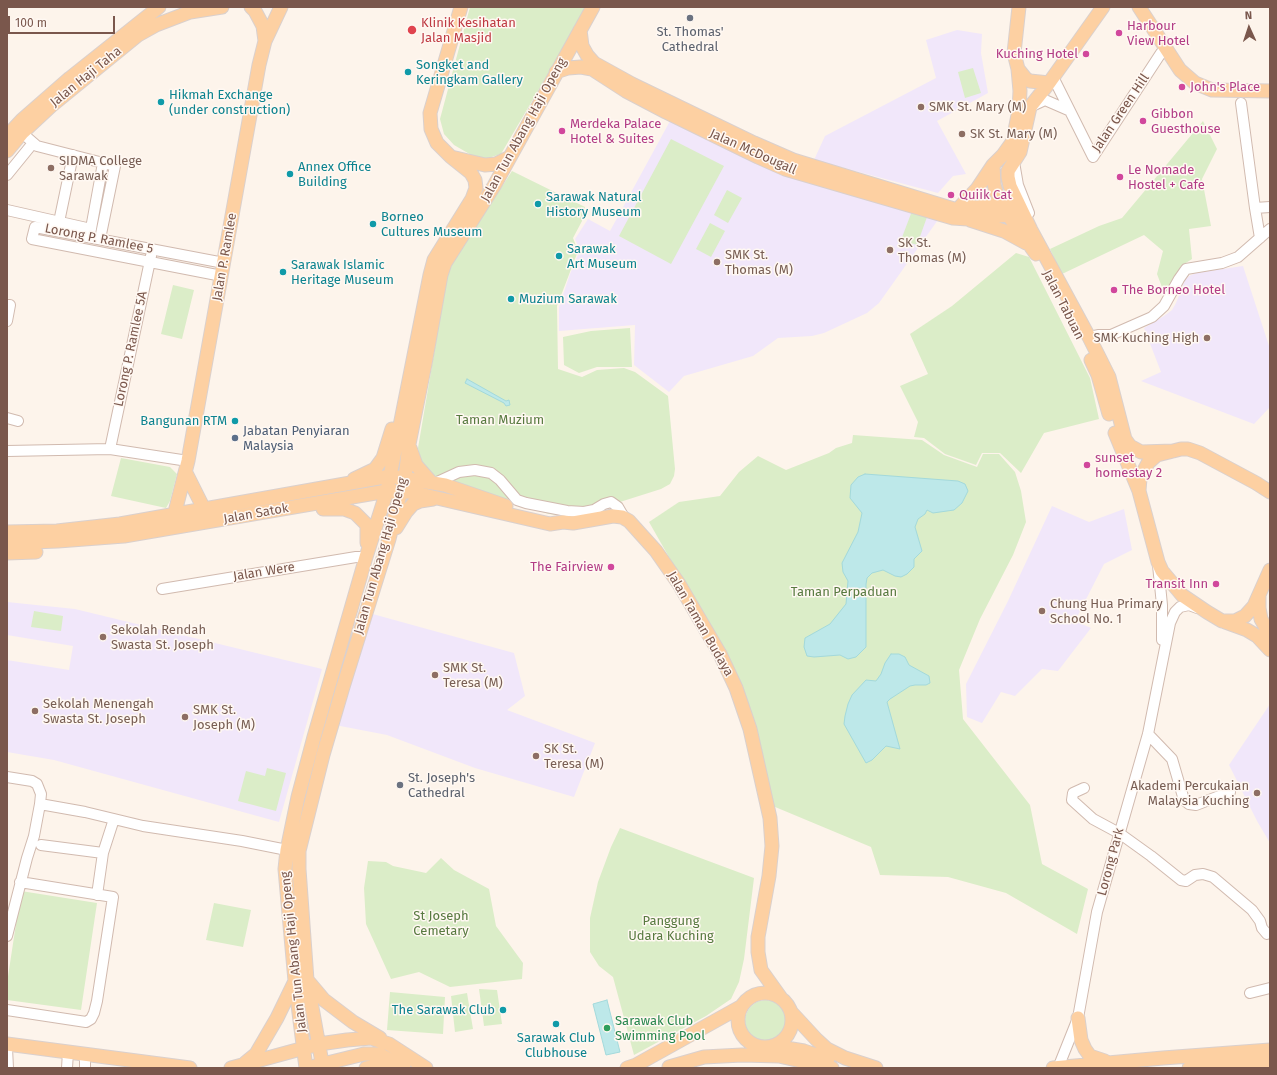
<!DOCTYPE html>
<html>
<head>
<meta charset="utf-8">
<style>
  body { margin:0 }
  #map { position:relative; width:1277px; height:1075px; overflow:hidden; background:#fdf4eb; font-family:"Fira Sans",sans-serif }
  canvas { display:block }
  .frame { position:absolute; inset:0; border:8px solid #7a574c; pointer-events:none }
  .north { position:absolute; left:1229px; top:8px; width:40px; height:40px; -webkit-text-stroke:3px #fff8f2; paint-order:stroke; rotate:357deg; font-size:11px; font-weight:700; line-height:16px; text-align:center; color:#7a574c }
  .north::after { content:''; display:block; margin:auto; width:14px; height:18px; background:#7a574c; clip-path:polygon(50% 0,100% 100%,50% 72%,0 100%) }
  .scale { position:absolute; left:8px; top:16px; width:107px; height:18px; box-sizing:border-box; border:2px solid #7a574c; border-top:0; padding-left:5px; font-size:12px; line-height:14px; white-space:nowrap; color:#7a574c; -webkit-text-stroke:3px #fff8f2; paint-order:stroke }
</style>
</head>
<body>
<div id="map">
<canvas width="1277" height="1075"></canvas>
<div class="frame"></div>
<div class="north">N</div>
<div class="scale">100 m</div>
</div>
<script>
const ctx = document.querySelector('canvas').getContext('2d');
ctx.lineJoin = 'round';
function fillPath(path, color) { ctx.fillStyle = color; ctx.fill(path, 'evenodd'); }
const shape = rows => new Path2D(rows.map(r => 'M' + r).join(''));
function stroke(path, color, width, dash) { ctx.strokeStyle = color; ctx.lineWidth = width; ctx.lineCap = dash ? 'butt' : 'round'; ctx.setLineDash(dash || []); ctx.stroke(path); }
function drawText(font, color, halo, rows, align = 'center') {
  ctx.font = font + ' "Fira Sans",sans-serif'; ctx.lineWidth = 3; ctx.setLineDash([]); ctx.textBaseline = 'middle'; ctx.strokeStyle = halo; ctx.fillStyle = color; for (const [text, x, y, turn = 0] of rows) {
    ctx.save(); ctx.translate(x, y); ctx.rotate((+turn || 0) * Math.PI / 180); ctx.textAlign = isNaN(turn) ? turn : align; if (halo) ctx.strokeText(text, 0, 0); ctx.fillText(text, 0, 0); ctx.restore();
  }
}
fillPath(shape([
  [957,30,982,34,981,53,988,93,937,121,966,174,953,176,938,193,814,160,825,136,936,78,926,40],
  [670,121,781,175,940,217,879,303,867,313,824,333,812,336,778,338,753,356,684,376,669,392,634,365,635,325,559,331,559,307,570,274,580,250,575,239,588,219,610,231],
  [1243,266,1270,349,1270,407,1254,424,1141,381,1161,372,1144,328,1164,316,1172,310,1176,303,1185,280,1189,276,1196,273],
  [1052,506,1089,522,1124,509,1132,550,1104,564,1075,621,1091,628,1058,671,1042,669,1015,696,1001,692,982,723,967,717,966,684,1008,601],
  [7,602,75,609,322,669,279,822,54,760,7,752,7,660,69,670,73,646,7,635],
  [369,613,514,653,525,696,507,710,595,743,574,797,475,768,387,735,335,725],
  [1270,704,1270,843,1257,821,1229,765]
]), '#f1e7fa');
fillPath(shape([
  [470,7,587,7,501,154,485,159,473,156,454,145,444,134,440,119],
  [973,68,981,93,965,98,958,72],
  [1203,121,1217,149,1202,179,1211,226,1189,229,1192,259,1181,266,1165,295,1157,274,1163,251,1144,235,1062,274,1050,249,1099,226,1122,218],
  [671,139,724,166,671,264,619,236],
  [512,171,585,207,582,221,573,238,578,251,557,306,558,369,582,377,597,370,624,368,635,372,668,396,675,469,674,476,670,484,661,489,582,514,566,516,549,514,499,500,451,483,429,473,421,462,418,448,448,271,452,264],
  [727,190,742,198,728,223,714,215],
  [912,211,927,217,917,245,901,240],
  [710,223,725,231,711,257,696,249],
  [1016,253,1029,257,1090,378,1099,419,1044,433,1021,473,1000,453,982,453,976,465,945,454,924,438,914,437,918,422,900,386,928,374,910,334,952,306],
  [173,285,194,290,182,339,161,334],
  [630,328,632,367,597,367,579,373,564,365,563,337,591,331],
  [853,435,922,440,944,455,977,467,983,454,999,454,1015,472,1021,491,1026,522,1013,555,980,619,959,670,963,719,1030,805,1042,864,1088,889,1077,934,1006,893,948,877,880,875,871,847,768,804,765,768,694,601,649,522,679,502,720,496,739,472,758,456,786,470,829,453,836,448,852,443],
  [121,458,170,467,177,474,170,501,166,508,111,496],
  [34,611,63,616,61,631,31,627],
  [267,768,286,773,276,811,238,801,246,771,265,776],
  [620,828,754,878,744,959,739,982,731,999,706,1016,634,1055,613,977,599,966,590,952,590,918,598,882,611,847],
  [441,858,454,870,489,889,496,926,523,963,522,979,450,987,419,972,391,979,366,924,364,888,368,861,386,862,393,866,426,873],
  [21,891,97,903,81,1010,7,1000,7,983],
  [214,903,251,910,243,947,206,940],
  [479,989,497,990,502,1024,484,1026],
  [390,992,445,997,443,1034,387,1030],
  [467,993,473,1029,455,1032,451,996],
  '745 1021a21 21 0 1 1 42 0a21 21 0 1 1-42 0Z'
]), '#dbedc8');
const water = shape([
  [467,379,506,401,509,400,510,405,506,406,504,403,465,383,467,379],
  [865,474,958,481,965,484,968,491,962,503,954,510,933,513,927,510,925,514,918,519,915,527,922,551,914,559,914,567,907,574,901,577,895,576,883,570,872,573,867,578,866,584,866,647,856,657,848,659,840,655,814,657,807,656,804,647,805,638,830,624,846,604,848,581,843,572,842,563,858,532,862,513,850,498,851,485,858,477,865,474],
  [891,654,899,654,905,657,909,665,929,676,930,683,926,685,915,685,910,686,890,699,887,702,900,749,886,746,872,760,866,763,844,724,845,716,848,704,852,695,866,680,876,681,881,674,885,663,891,654],
  [607,1000,620,1052,606,1055,593,1004,607,1000]
]);
fillPath(water, '#bde8e9');
stroke(water, '#a3d9db', 1);
const minor = shape([
  [1053,77,1093,157,1161,53,1167,47],
  [1241,103,1255,208,1260,238],
  [1032,106,1045,100,1068,110],
  [22,133,37,146,115,166,100,239],
  [1014,162,1018,185,1029,213],
  [7,175,33,143],
  [1255,208,1270,207],
  [7,210,91,229],
  [59,222,73,155],
  [90,234,103,163],
  [222,276,32,239,35,227,224,263],
  [7,305,10,305,7,321],
  [1089,337,1099,335,1111,335,1152,317,1164,306,1179,279,1186,269,1222,263,1238,257,1270,229],
  [7,418,18,421],
  [110,449,151,256],
  [7,451,110,449,188,461],
  [435,483,459,472,475,470,491,473,500,480,517,500,526,503,567,511,584,512,594,510,604,504,611,502,618,507,625,519],
  [1158,565,1162,605,1162,640],
  [162,589,356,557,366,557],
  [1148,734,1172,759,1184,800,1189,804,1196,805,1230,792],
  [7,777,32,781,37,784,41,794,40,804,34,836,27,858,7,936],
  [1084,788,1073,793,1072,800,1093,819,1119,833,1151,856,1181,880,1186,881,1195,875,1203,874,1213,877,1252,910,1260,921,1262,928,1267,934],
  [40,804,85,812,143,826,242,841,287,850],
  [41,845,103,853],
  [97,895,103,853,114,819],
  [1250,993,1270,988],
  [7,1010,86,1022,91,1019,94,1013,97,1001,113,897,20,882],
  [7,1048,8,1068],
  [85,1054,85,1068],
  [67,1068,68,1052],
  [1058,1068,1078,1018,1097,912,1148,734,1170,623,1175,612,1180,607,1189,605,1197,608]
]);
const major = shape([
  [251,7,255,11,263,26,265,41],
  [461,7,430,113,431,129,437,143,451,157,485,165,496,164,508,158],
  [1019,7,1014,53,1018,69,1020,91,1019,110,1013,141,1003,155,993,165,994,184,996,192,1002,202,1008,215,1036,254],
  [1103,7,1049,83,1030,107,1020,152,1008,171,1008,177,1010,186,1031,230,1089,337,1109,377,1125,439,1130,446,1141,452,1173,451],
  [1139,7,1180,70,1195,83,1212,90,1270,91],
  [580,30,582,46,587,55,594,63,632,84,754,143,793,160,957,210,992,205,1010,199],
  [1018,69,1026,79,1030,81,1049,83],
  [556,72,568,68,581,67,592,69,626,91,666,112,758,157,785,169,953,218,968,219,1008,215,1015,211],
  [7,136,22,120,70,78,159,7],
  [7,151,22,133,51,106,138,35,156,25,190,12,222,7],
  [957,210,977,189,993,165],
  [970,220,1004,231,1026,243],
  [1091,360,1098,375,1109,414],
  [1115,433,1139,491],
  [410,448,416,465,431,482],
  [186,473,204,509],
  [354,479,375,469,383,458,392,429],
  [1270,492,1256,483,1200,453,1188,449,1181,449,1157,455,1148,463,1140,478,1139,491,1158,562,1162,571,1182,595,1207,612,1222,621,1235,621,1245,616,1254,606,1270,570],
  [323,509,344,509,355,513,367,525,367,543],
  [175,512,188,461,259,65,265,41,281,7],
  [396,528,406,512,413,504,420,501,433,499],
  [7,532,57,531,120,524,390,476,445,485,506,506],
  [7,543,58,541,124,536,387,491,411,492,550,524,563,522,573,523,613,516,622,517,629,521,656,551,679,584,720,654,736,688,750,729,770,818,772,846,769,876,758,937,758,952,761,970,781,998],
  [7,553,36,552],
  [1259,596,1259,608,1261,619,1270,635],
  [1225,622,1247,630,1257,636,1270,650],
  [308,981,324,1000,353,1022,380,1038],
  '738 1020a27 27 0 1 1 54 0a27 27 0 1 1-54 0Z',
  [792,1013,816,1039,827,1049,845,1058,876,1068],
  [1078,1018,1081,1040,1085,1049,1090,1056,1105,1061],
  [7,1044,190,1068],
  [774,1046,804,1051,828,1059],
  [245,1063,256,1054,277,1018,295,981],
  [315,1066,364,1054,379,1054,404,1068],
  [669,1067,704,1057,742,1055,779,1056,832,1068],
  [231,1068,319,1044,347,1040,371,1038,389,1044,426,1068],
  [306,1068,295,981,285,869,287,850,298,797,314,737,366,557,387,491,430,275,434,260,472,199,476,188,475,180,471,173,451,157],
  [323,1068,307,980,299,869,299,851,323,755,343,687,389,539,401,491,405,478,409,444,425,364,441,275,445,263,494,186,593,7],
  [366,1068,394,1062],
  [627,1068,636,1065,742,1006],
  [1053,1068,1163,1058,1270,1050],
  [1189,1068,1270,1062]
]);
stroke(minor, '#d1baaf', 12);
stroke(major, '#dad0cd', 15);
stroke(minor, '#fff', 10);
stroke(major, '#fdd0a2', 13);
for (const [x, y, r, color] of [
  [690,18,4,"#6b7280"],
  [412,30,5,"#e0444e"],
  [1119,33,4,"#d1479c"],
  [1086,54,4,"#d1479c"],
  [408,72,4,"#0f9aa8"],
  [1182,87,4,"#d1479c"],
  [161,102,4,"#0f9aa8"],
  [921,107,4,"#8d6e63"],
  [1143,121,4,"#d1479c"],
  [562,131,4,"#d1479c"],
  [962,134,4,"#8d6e63"],
  [51,168,4,"#8d6e63"],
  [290,174,4,"#0f9aa8"],
  [1120,177,4,"#d1479c"],
  [951,195,4,"#d1479c"],
  [538,204,4,"#0f9aa8"],
  [373,224,4,"#0f9aa8"],
  [890,250,4,"#8d6e63"],
  [559,256,4,"#0f9aa8"],
  [717,262,4,"#8d6e63"],
  [283,272,4,"#0f9aa8"],
  [1114,290,4,"#d1479c"],
  [511,299,4,"#0f9aa8"],
  [1207,338,4,"#8d6e63"],
  [235,421,4,"#0f9aa8"],
  [235,438,4,"#5c6f8a"],
  [1087,465,4,"#d1479c"],
  [611,567,4,"#d1479c"],
  [1216,584,4,"#d1479c"],
  [1042,611,4,"#8d6e63"],
  [103,637,4,"#8d6e63"],
  [435,675,4,"#8d6e63"],
  [35,711,4,"#8d6e63"],
  [185,717,4,"#8d6e63"],
  [536,756,4,"#8d6e63"],
  [400,785,4,"#6b7280"],
  [1257,793,4,"#8d6e63"],
  [503,1010,4,"#0f9aa8"],
  [556,1024,4,"#0f9aa8"],
  [607,1028,4,"#2e9e5b"]
]) { const dot = new Path2D(); dot.arc(x, y, r, 0, 2 * Math.PI); ctx.fillStyle = color; ctx.fill(dot); stroke(dot, '#fff8f2', 1.5); }
drawText('13px', '#be3a42', '#fff8f2', [
  ["Klinik Kesihatan",421,23],
  ["Jalan Masjid",421,38]
], 'left');
drawText('13px', '#b23c85', '#fff8f2', [
  ["Harbour",1127,26],
  ["View Hotel",1127,41],
  ["Kuching Hotel",1078,54,"right"],
  ["John's Place",1190,87],
  ["Gibbon",1151,114],
  ["Guesthouse",1151,129],
  ["Merdeka Palace",570,124],
  ["Hotel & Suites",570,139],
  ["Le Nomade",1128,170],
  ["Hostel + Cafe",1128,185],
  ["Quiik Cat",959,195],
  ["The Borneo Hotel",1122,290],
  ["sunset",1095,458],
  ["homestay 2",1095,473],
  ["The Fairview",603,567,"right"],
  ["Transit Inn",1208,584,"right"]
], 'left');
drawText('13px', '#5b616d', '#fff8f2', [
  ["St. Thomas'",690,32],
  ["Cathedral",690,47],
  ["St. Joseph's",408,778,"left"],
  ["Cathedral",408,793,"left"]
]);
drawText('13px', '#0d838f', '#fff8f2', [
  ["Songket and",416,65],
  ["Keringkam Gallery",416,80],
  ["Hikmah Exchange",169,95],
  ["(under construction)",169,110],
  ["Annex Office",298,167],
  ["Building",298,182],
  ["Sarawak Natural",546,197],
  ["History Museum",546,212],
  ["Borneo",381,217],
  ["Cultures Museum",381,232],
  ["Sarawak",567,249],
  ["Art Museum",567,264],
  ["Sarawak Islamic",291,265],
  ["Heritage Museum",291,280],
  ["Muzium Sarawak",519,299],
  ["Bangunan RTM",227,421,"right"],
  ["The Sarawak Club",495,1010,"right"],
  ["Sarawak Club",556,1038,"center"],
  ["Clubhouse",556,1053,"center"]
], 'left');
drawText('13px', '#7a574c', '#fff8f2', [
  ["Jalan Haji Taha",86,77,-39],
  ["Jalan Green Hill",1121,113,-56],
  ["Jalan Tun Abang Haji Openg",524,130,-61],
  ["Jalan McDougall",753,152,24],
  ["Lorong P. Ramlee 5",99,239,11],
  ["Jalan P. Ramlee",225,257,-80],
  ["Jalan Tabuan",1063,305,63],
  ["Lorong P. Ramlee 5A",131,349,-78],
  ["Jalan Satok",256,514,-10],
  ["Jalan Tun Abang Haji Openg",381,556,-74],
  ["Jalan Were",264,572,-9],
  ["Jalan Taman Budaya",700,624,60],
  ["Lorong Park",1111,862,-75],
  ["Jalan Tun Abang Haji Openg",294,952,-96]
]);
drawText('13px', '#785e54', '#fff8f2', [
  ["SMK St. Mary (M)",929,107],
  ["SK St. Mary (M)",970,134],
  ["SIDMA College",59,161],
  ["Sarawak",59,176],
  ["SK St.",898,243],
  ["Thomas (M)",898,258],
  ["SMK St.",725,255],
  ["Thomas (M)",725,270],
  ["SMK Kuching High",1199,338,"right"],
  ["Chung Hua Primary",1050,604],
  ["School No. 1",1050,619],
  ["Sekolah Rendah",111,630],
  ["Swasta St. Joseph",111,645],
  ["SMK St.",443,668],
  ["Teresa (M)",443,683],
  ["Sekolah Menengah",43,704],
  ["Swasta St. Joseph",43,719],
  ["SMK St.",193,710],
  ["Joseph (M)",193,725],
  ["SK St.",544,749],
  ["Teresa (M)",544,764],
  ["Akademi Percukaian",1249,786,"right"],
  ["Malaysia Kuching",1249,801,"right"]
], 'left');
drawText('13px', '#587a40', '#fff8f2', [
  ["Taman Muzium",500,420],
  ["Taman Perpaduan",844,592],
  ["St Joseph",441,916],
  ["Cemetary",441,931],
  ["Panggung",671,921],
  ["Udara Kuching",671,936]
]);
drawText('13px', '#4e5e75', '#fff8f2', [
  ["Jabatan Penyiaran",243,431],
  ["Malaysia",243,446]
], 'left');
drawText('13px', '#27864d', '#fff8f2', [
  ["Sarawak Club",615,1021],
  ["Swimming Pool",615,1036]
], 'left');
</script>
</body>
</html>
